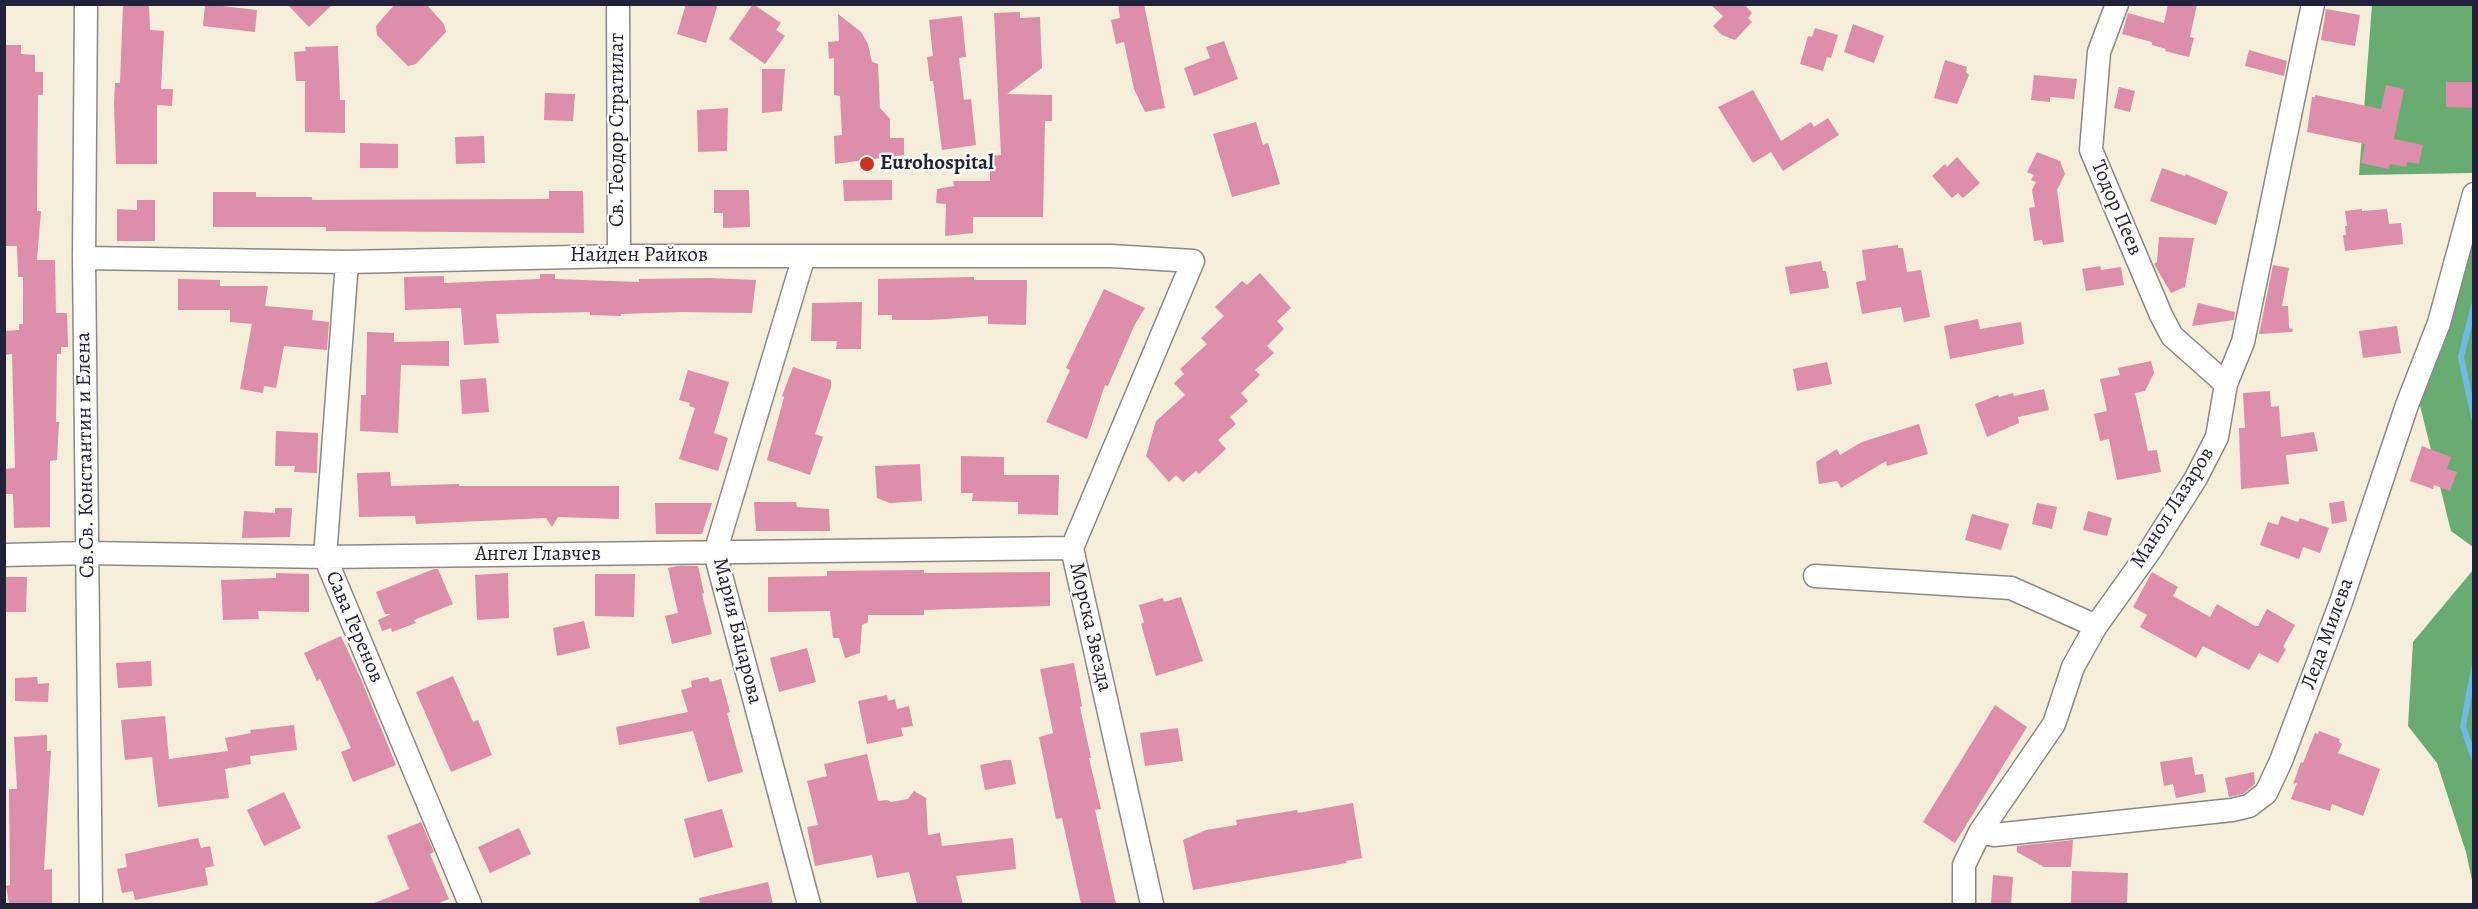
<!DOCTYPE html>
<html>
<head>
<meta charset="utf-8">
<style>
  body { margin:0 }
  #map { position:relative; width:2478px; height:909px; overflow:hidden; background:#f5eeda; font-family:Alegreya,serif }
  canvas { display:block }
  .frame { position:absolute; inset:0; border:6px solid #22223b; pointer-events:none }
</style>
</head>
<body>
<div id="map">
<canvas width="2478" height="909"></canvas>
<div class="frame"></div>
</div>
<script>
const ctx = document.querySelector('canvas').getContext('2d');
ctx.lineJoin = 'round';
function fillPath(path, color) { ctx.fillStyle = color; ctx.fill(path, 'evenodd'); }
const shape = rows => new Path2D(rows.map(r => 'M' + r).join(''));
function stroke(path, color, width, dash) { ctx.strokeStyle = color; ctx.lineWidth = width; ctx.lineCap = dash ? 'butt' : 'round'; ctx.setLineDash(dash || []); ctx.stroke(path); }
function drawText(font, color, halo, rows, align = 'center') {
  ctx.font = font + ' Alegreya,serif'; ctx.lineWidth = 4.5; ctx.setLineDash([]); ctx.textBaseline = 'middle'; ctx.strokeStyle = halo; ctx.fillStyle = color; for (const [text, x, y, turn = 0] of rows) {
    ctx.save(); ctx.translate(x, y); ctx.rotate((+turn || 0) * Math.PI / 180); ctx.textAlign = isNaN(turn) ? turn : align; if (halo) ctx.strokeText(text, 0, 0); ctx.fillText(text, 0, 0); ctx.restore();
  }
}
fillPath(shape([
  [2372,5,2473,5,2473,173,2359,175],
  [2473,188,2473,547,2451,531,2414,381],
  [2473,570,2473,885,2466,852,2437,763,2408,726,2413,642]
]), '#68ac72');
stroke(shape([
  [2474,305,2461,357,2474,418],
  [2474,668,2463,726,2474,759]
]), '#71b9e9', 6);
fillPath(shape([
  [123,4,149,4,150,30,164,31,161,89,173,89,172,106,157,105,157,164,116,164,114,103,115,83,120,83],
  [205,4,257,10,255,32,203,26],
  [287,4,333,4,309,27],
  [395,4,426,4,444,24,446,32,416,64,408,66,377,35,376,26],
  [686,4,718,4,706,43,677,34],
  [753,4,781,23,776,30,785,36,765,64,729,39],
  [1118,4,1144,4,1165,108,1145,112,1134,89,1124,42,1116,44,1111,20,1120,18],
  [1710,4,1744,4,1752,13,1748,18,1752,22,1735,40,1722,35,1713,26,1723,16],
  [2168,4,2197,4,2190,37,2194,38,2189,57,2165,51,2166,49,2152,45,2152,42,2122,34,2128,13,2164,23],
  [2326,9,2360,15,2355,46,2321,40],
  [1020,12,1020,18,1040,17,1042,68,1007,94,1052,95,1052,121,1045,121,1043,217,973,217,973,233,945,236,946,204,936,203,937,189,954,186,953,181,990,181,990,156,1001,155,994,13],
  [838,14,861,32,868,44,872,62,878,64,880,108,890,119,890,138,904,138,904,155,835,164,834,136,842,135,840,96,834,95,834,58,829,59,828,42,839,41],
  [962,16,966,57,959,58,964,100,971,99,976,145,942,150,933,81,930,81,927,57,933,56,929,20],
  [1853,24,1884,36,1874,63,1844,52],
  [1815,28,1838,35,1831,58,1827,57,1823,71,1800,64,1808,36,1812,37],
  [1224,41,1238,79,1194,96,1184,68,1210,58,1206,47],
  [4,45,21,45,21,54,35,55,35,72,43,72,43,95,38,95,37,211,41,211,37,260,55,260,56,313,67,313,68,347,61,347,61,354,57,354,56,422,59,422,57,460,50,461,50,527,14,528,13,494,4,494,4,469,15,468,12,354,4,355,4,331,19,330,19,324,23,324,23,277,18,277,17,246,4,246],
  [338,46,340,100,345,100,345,133,305,132,305,81,296,81,294,52,306,51,305,47],
  [2249,50,2287,61,2284,76,2245,66],
  [1945,60,1967,67,1966,72,1969,75,1957,104,1934,98],
  [762,69,785,69,782,111,762,113],
  [2034,75,2077,79,2074,99,2050,97,2050,102,2031,100],
  [2446,82,2474,82,2474,108,2446,107],
  [2386,85,2404,89,2394,139,2423,145,2419,164,2407,162,2406,167,2390,164,2389,169,2361,163,2365,144,2307,132,2312,97,2315,97,2315,95,2381,109],
  [2119,87,2135,91,2130,112,2114,108],
  [1753,90,1781,141,1811,122,1814,127,1828,118,1839,135,1783,171,1771,152,1753,163,1718,107],
  [545,93,575,94,573,121,544,120],
  [728,108,727,151,698,152,697,110],
  [1256,122,1263,145,1268,143,1280,184,1232,197,1213,134],
  [484,136,485,163,456,164,455,137],
  [360,143,398,144,398,168,360,168],
  [2037,152,2060,161,2065,174,2057,190,2064,242,2043,245,2042,240,2034,241,2029,208,2035,207,2032,190,2036,182,2031,180,2034,175,2027,172],
  [1957,157,1980,183,1963,198,1958,193,1952,198,1932,176,1945,164,1947,167],
  [2162,168,2185,176,2186,174,2228,192,2216,225,2150,201],
  [843,180,892,180,892,200,844,201],
  [714,190,749,190,750,227,723,228,723,213,714,213],
  [549,191,583,191,584,233,326,231,326,227,213,227,213,192,256,192,256,197,312,197,312,200,549,199],
  [137,200,155,200,155,241,117,241,117,209,137,210],
  [2362,209,2362,211,2387,209,2389,224,2401,223,2403,244,2345,251,2343,235,2346,235,2345,226,2347,226,2345,211],
  [2159,237,2194,238,2185,287,2171,293,2154,264,2157,262],
  [1898,245,1898,248,1903,248,1907,272,1921,270,1930,317,1904,322,1901,307,1862,314,1856,282,1866,280,1862,250],
  [1821,261,1823,271,1826,271,1829,288,1790,294,1785,267],
  [2273,265,2289,268,2282,306,2288,306,2289,328,2293,329,2292,332,2259,334],
  [2100,266,2101,270,2121,267,2124,285,2086,291,2082,269],
  [1260,273,1291,308,1277,321,1284,329,1267,346,1274,353,1255,370,1260,375,1241,393,1248,401,1230,417,1236,424,1218,440,1226,449,1199,474,1196,471,1183,482,1176,475,1169,482,1146,456,1156,421,1185,395,1174,383,1184,374,1180,369,1207,344,1201,338,1224,316,1215,307,1242,281,1247,285],
  [540,274,555,274,555,279,639,282,639,279,708,278,756,280,752,313,682,312,621,314,621,316,590,315,590,312,496,314,499,343,464,345,461,308,405,310,404,277,444,276,444,283,540,279],
  [974,277,974,280,1027,280,1026,325,988,324,988,316,931,320,892,320,892,315,878,315,878,279],
  [178,279,220,280,220,286,268,286,265,306,313,310,312,320,329,322,327,350,284,346,276,388,264,386,263,393,240,389,252,324,230,322,230,310,178,310],
  [1104,289,1145,308,1135,324,1108,386,1105,385,1087,439,1046,422,1070,370,1066,368],
  [862,302,861,349,836,349,837,341,811,341,812,303],
  [2198,303,2235,312,2234,320,2192,326],
  [1978,319,1980,329,2021,322,2024,344,1950,359,1944,326],
  [2397,326,2401,353,2363,358,2359,331],
  [367,332,394,333,394,342,449,341,449,366,401,365,398,433,360,431,361,395,366,395],
  [2151,361,2154,373,2145,391,2135,393,2148,451,2157,450,2161,472,2117,480,2109,439,2100,441,2094,414,2107,411,2100,379,2120,375,2118,368],
  [1827,362,1832,384,1797,391,1793,369],
  [793,367,831,380,831,387,815,434,823,437,810,475,767,460,784,397,782,396],
  [688,370,729,382,714,433,728,438,718,471,679,459,695,408,689,406,690,403,679,400],
  [486,378,489,412,462,414,460,380],
  [2044,389,2049,410,2018,417,2019,423,1987,437,1975,404,1998,395,1999,397,2013,393,2014,396],
  [2270,391,2271,407,2279,406,2281,437,2314,432,2318,451,2286,455,2289,484,2241,489,2239,428,2245,428,2243,393],
  [1919,424,1928,454,1887,466,1886,461,1841,488,1837,481,1819,484,1816,462,1837,449,1840,455,1862,442],
  [276,431,318,433,317,473,294,472,295,466,275,466],
  [2422,446,2451,457,2447,469,2457,472,2450,491,2434,485,2433,489,2410,481],
  [961,456,1004,457,1004,475,1059,475,1058,515,1018,514,1018,502,972,501,973,493,961,493],
  [920,464,922,501,890,503,877,498,875,466],
  [390,472,391,486,459,484,459,486,619,486,619,519,558,517,552,527,546,518,416,524,415,516,359,517,357,473],
  [2344,501,2347,521,2332,524,2329,503],
  [754,502,796,502,797,507,829,509,830,531,756,531],
  [655,503,712,503,702,534,656,534],
  [2037,503,2057,507,2052,529,2032,524],
  [275,508,292,508,290,537,242,538,244,511,275,513],
  [2088,511,2112,518,2107,536,2083,530],
  [1972,514,2009,524,2001,550,1965,540],
  [2281,516,2298,522,2300,518,2329,528,2320,553,2303,547,2299,559,2260,545,2268,522,2278,525],
  [677,566,698,566,704,593,702,594,712,634,672,644,665,616,678,613,668,568],
  [434,569,438,569,453,604,414,620,416,623,392,632,391,628,382,631,378,620,391,614,385,614,376,592],
  [924,570,924,573,1050,572,1050,606,924,610,924,615,868,615,868,622,862,625,860,653,845,658,839,638,833,638,830,611,768,612,768,577,827,576,827,571],
  [2152,572,2178,587,2173,596,2210,617,2217,604,2255,626,2258,626,2267,609,2295,625,2283,647,2286,649,2278,663,2259,653,2249,670,2203,646,2196,658,2140,627,2147,615,2133,607],
  [276,573,309,574,309,612,258,611,259,619,223,620,221,580,276,578],
  [508,573,509,618,477,620,475,575],
  [595,574,635,574,634,617,595,616],
  [4,577,27,577,26,612,4,612],
  [1181,597,1203,661,1156,676,1141,624,1144,622,1139,605,1163,598,1164,602],
  [584,621,590,648,557,656,553,628],
  [341,636,361,679,396,765,353,782,341,752,351,748,320,679,317,681,304,653],
  [807,648,816,682,779,692,770,658],
  [151,661,152,686,118,688,116,663],
  [1074,663,1082,706,1080,707,1091,758,1089,758,1101,809,1095,810,1116,904,1081,904,1062,818,1056,819,1039,737,1053,733,1040,669],
  [453,676,473,722,478,720,492,755,451,772,416,692],
  [37,677,38,684,49,683,48,702,15,701,15,678],
  [708,677,710,682,721,679,730,712,727,713,743,772,708,782,693,731,619,745,616,727,688,712,681,690,692,687,691,681],
  [887,695,888,701,895,699,897,709,909,706,913,726,901,728,903,736,867,744,858,701],
  [1995,705,2027,727,1955,843,1923,822],
  [165,716,169,759,228,751,225,738,251,733,250,730,294,725,297,750,250,756,251,764,225,769,229,798,158,807,152,757,125,760,121,720],
  [1178,728,1183,761,1145,766,1140,733],
  [2319,731,2340,739,2339,742,2342,744,2338,753,2380,769,2363,816,2332,804,2330,811,2291,799,2297,783,2293,784,2301,762,2303,763,2315,733,2318,734],
  [47,735,47,751,51,751,44,870,52,869,52,904,9,904,6,886,10,885,9,789,17,789,14,737],
  [867,754,878,801,887,800,891,802,908,799,914,791,926,798,928,835,940,833,942,846,1013,838,1016,869,956,876,963,904,917,904,909,872,877,878,872,855,815,866,807,827,818,825,807,781,827,776,824,764],
  [2192,757,2195,775,2203,774,2206,792,2176,798,2173,784,2164,786,2160,762],
  [1004,760,1011,760,1016,784,985,790,980,765],
  [2254,772,2255,784,2243,794,2229,797,2225,778],
  [284,792,301,828,264,846,247,810],
  [1353,803,1362,858,1346,861,1347,863,1193,890,1183,840,1206,830,1237,825,1236,820,1297,810,1298,813],
  [722,809,733,847,694,858,684,819],
  [421,822,434,852,430,854,449,899,437,904,372,904,409,889,387,836],
  [519,828,531,854,490,873,478,847],
  [198,838,201,848,210,846,214,866,205,868,208,885,135,900,133,891,122,893,117,869,127,867,125,854],
  [2073,840,2071,867,2044,867,2017,852,2017,846],
  [2072,871,2128,873,2127,904,2071,904],
  [1993,875,2013,877,2011,904,1991,904],
  [768,882,773,904,700,904,699,898]
]), '#dc8eaa');
const minor = shape([
  [86,4,84,258,91,904],
  [618,4,619,256],
  [2117,4,2099,52,2091,150,2161,315,2172,336,2226,384],
  [804,256,715,553,809,904],
  [84,258,347,262,619,256,1111,256,1193,261,1072,548,1152,904],
  [347,262,325,557,470,904],
  [4,555,88,553,325,557,1072,548],
  [1815,576,2011,588,2096,626],
  [1980,832,1994,835,2232,810,2249,806,2266,793,2281,761,2341,602,2407,405,2439,323,2474,194],
  [1964,904,1964,865,1980,832,2054,724,2073,667,2096,626,2151,549,2196,478,2217,437,2226,384,2243,342,2313,4]
]);
stroke(minor, '#8c888a', 25);
stroke(minor, '#fff', 22);
for (const [x, y, r, color] of [
  [867,164,8,"#c8321e"]
]) { const dot = new Path2D(); dot.arc(x, y, r, 0, 2 * Math.PI); ctx.fillStyle = color; ctx.fill(dot); stroke(dot, '#fdfcf7', 2); }
drawText('21px', '#22223b', '#fdfcf7', [
  ["Св. Теодор Стратилат",618,130,-90],
  ["Тодор Пеев",2116,208,67],
  ["Найден Райков",639,256],
  ["Св.Св. Константин и Елена",86,455,-91],
  ["Манол Лазаров",2173,508,-58],
  ["Ангел Главчев",538,555],
  ["Сава Геренов",354,627,67],
  ["Морска Звезда",1090,627,77],
  ["Мария Бацарова",737,631,76],
  ["Леда Милева",2328,634,-70]
]);
drawText('bold 21px', '#22223b', '#fdfcf7', [
  ["Eurohospital",880,164]
], 'left');
</script>
</body>
</html>
